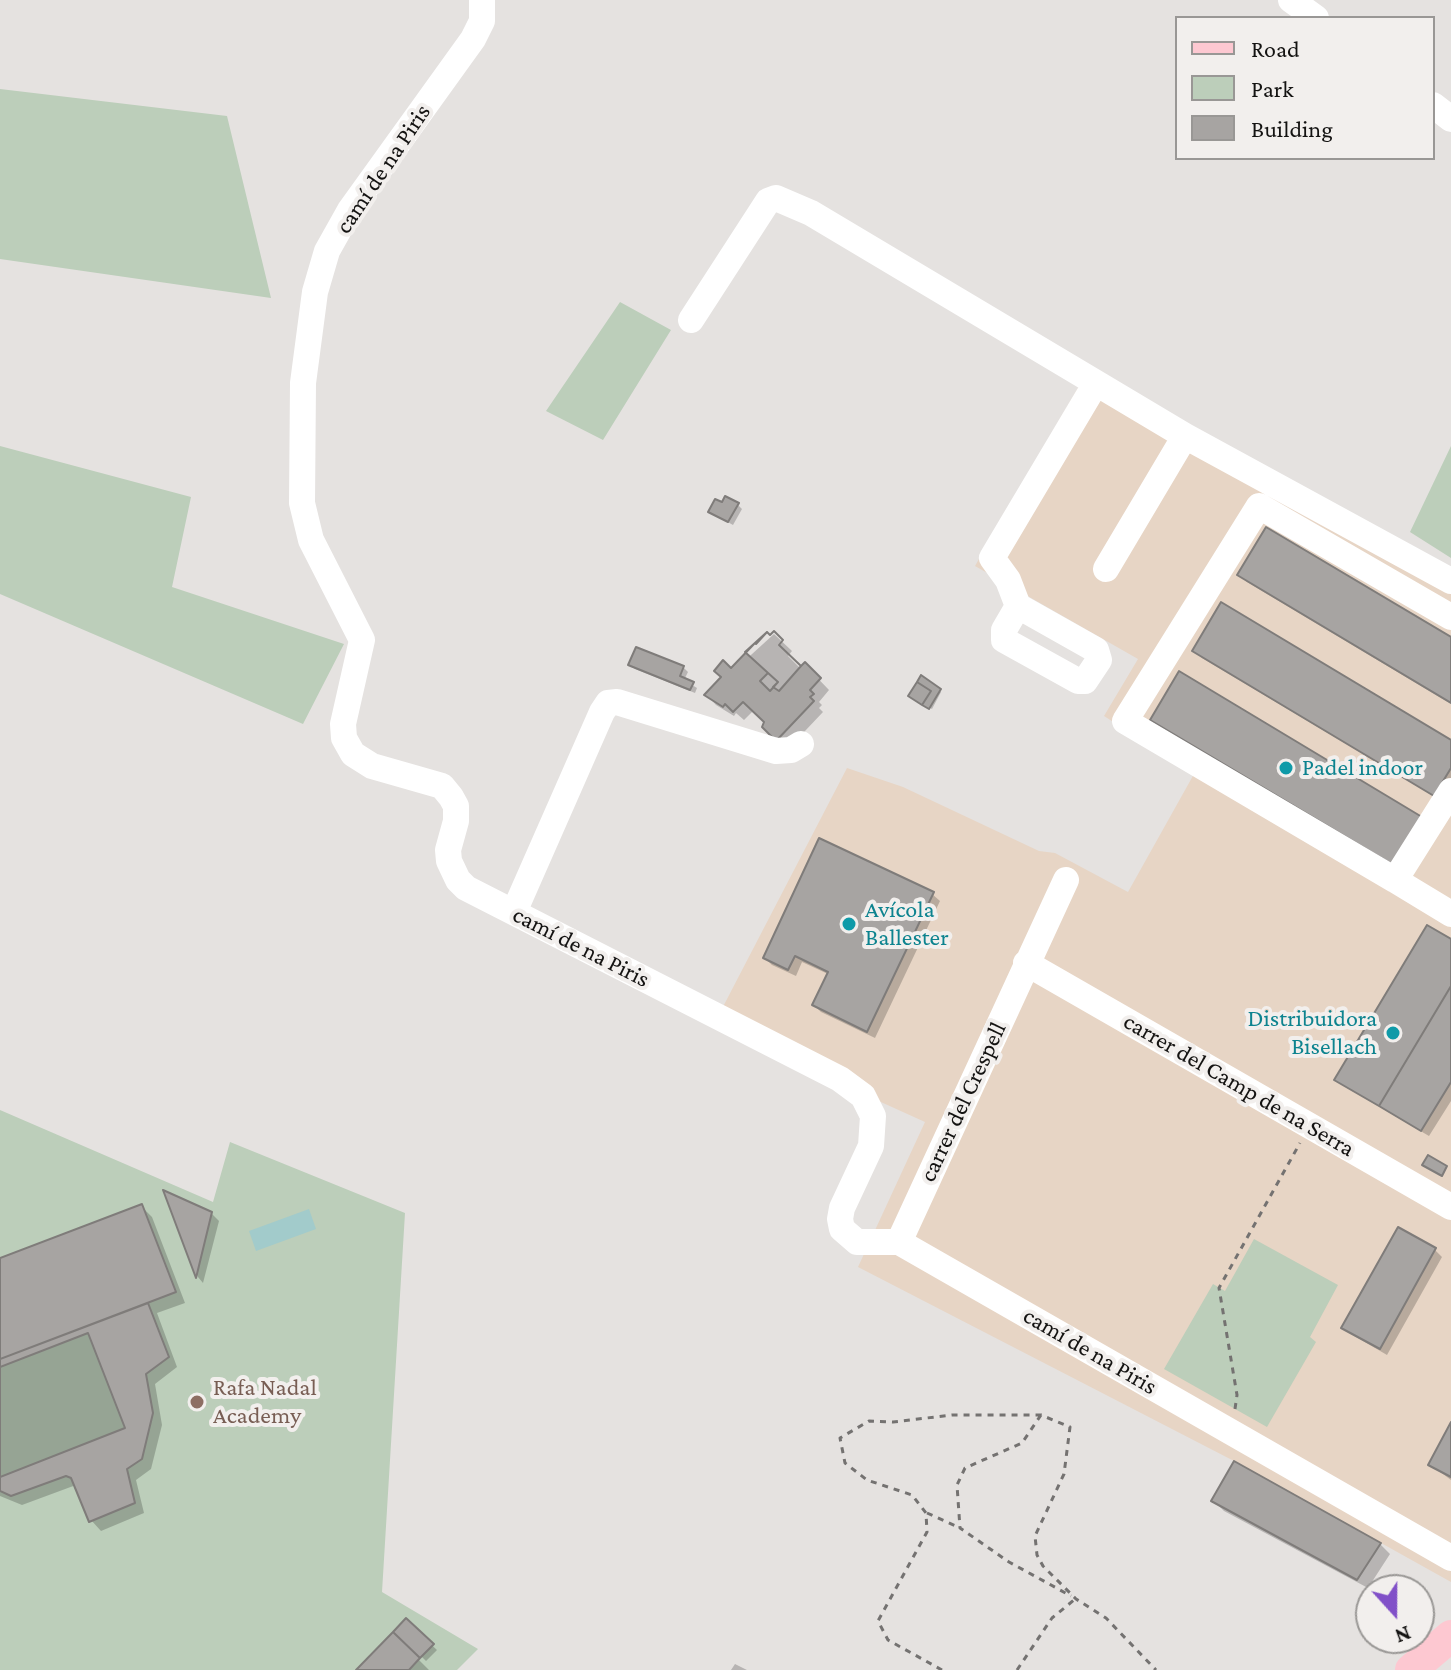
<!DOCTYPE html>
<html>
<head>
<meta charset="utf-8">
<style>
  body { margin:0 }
  #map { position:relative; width:1451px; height:1670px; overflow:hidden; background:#e5e2e0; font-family:"Crimson Pro",serif }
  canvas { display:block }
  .legend { position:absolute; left:1175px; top:16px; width:260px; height:144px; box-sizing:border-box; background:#f2efed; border:2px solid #999795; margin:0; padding:10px 14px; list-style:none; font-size:24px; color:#141312 }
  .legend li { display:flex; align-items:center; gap:16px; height:40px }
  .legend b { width:40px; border:2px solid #999795 }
  .north { position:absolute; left:1355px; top:1574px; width:80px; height:80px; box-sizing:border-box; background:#f2efed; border:2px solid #999795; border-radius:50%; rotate:159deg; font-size:22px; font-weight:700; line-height:32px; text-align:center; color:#141312 }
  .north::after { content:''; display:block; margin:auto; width:28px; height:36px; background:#8150c8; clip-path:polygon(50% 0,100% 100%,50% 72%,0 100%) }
</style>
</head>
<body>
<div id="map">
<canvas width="1451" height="1670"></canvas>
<ul class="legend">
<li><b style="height:10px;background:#fdc8d1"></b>Road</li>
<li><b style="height:22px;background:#bcceba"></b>Park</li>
<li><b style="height:22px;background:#a7a4a2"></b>Building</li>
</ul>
<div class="north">N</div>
</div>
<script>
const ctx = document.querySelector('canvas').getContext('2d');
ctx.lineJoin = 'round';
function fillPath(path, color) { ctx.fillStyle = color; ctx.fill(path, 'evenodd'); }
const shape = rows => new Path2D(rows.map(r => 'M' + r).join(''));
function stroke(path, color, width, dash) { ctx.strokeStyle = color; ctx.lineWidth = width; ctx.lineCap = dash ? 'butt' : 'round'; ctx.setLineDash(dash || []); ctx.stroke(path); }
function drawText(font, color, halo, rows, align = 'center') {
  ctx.font = font + ' "Crimson Pro",serif'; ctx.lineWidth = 8; ctx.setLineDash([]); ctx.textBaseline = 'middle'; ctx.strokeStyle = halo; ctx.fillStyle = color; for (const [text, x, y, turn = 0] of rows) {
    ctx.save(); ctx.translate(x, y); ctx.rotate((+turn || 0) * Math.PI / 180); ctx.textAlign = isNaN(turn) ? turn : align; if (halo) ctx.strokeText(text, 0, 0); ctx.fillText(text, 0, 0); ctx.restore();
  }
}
fillPath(shape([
  [1079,386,1451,580,1451,1582,1234,1461,858,1267,925,1122,713,1026,847,768,903,787,1039,851,1055,853,1128,892,1194,774,1104,716,1138,659,975,566]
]), '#e7d5c5');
fillPath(shape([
  [0,89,227,116,271,298,0,259],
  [620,302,671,330,603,440,546,411],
  [0,446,191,497,172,587,344,644,303,724,0,594],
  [1451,446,1451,558,1410,532],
  [0,1110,213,1202,230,1142,405,1213,382,1592,478,1649,457,1670,0,1670],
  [1254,1239,1338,1285,1310,1337,1316,1342,1267,1427,1164,1369,1213,1284,1225,1291]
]), '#bcceba');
fillPath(shape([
  [309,1209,316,1229,256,1251,249,1231]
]), '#a2cbcb');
fillPath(shape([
  [737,504,742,509,733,525,710,512],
  [1240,575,1451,640,1451,704,1247,582],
  [774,634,792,651,788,656,801,669,805,665,829,690,819,702,822,705,819,708,823,712,788,749,754,710,744,720,736,713,734,716,716,705,707,695],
  [1194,650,1451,742,1451,787,1442,801,1202,658],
  [630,665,683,667,688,672,684,680,697,688,695,693,635,669],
  [939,690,941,692,932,709,913,697],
  [932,894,940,901,875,1038,821,1012,814,1005,828,974,802,962,796,976,772,965,765,958],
  [1451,942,1451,1101,1429,1136,1344,1086,1337,1079],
  [166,1194,211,1213,219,1221,203,1283,198,1277],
  [142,1207,152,1217,185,1303,157,1313,177,1367,155,1384,162,1425,151,1469,136,1480,144,1513,101,1531,91,1520,76,1485,22,1505,0,1496,0,1261],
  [1399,1230,1435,1250,1442,1257,1387,1355,1351,1334,1344,1327],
  [1451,1427,1451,1480,1431,1465],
  [1214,1501,1380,1544,1390,1554,1368,1588,1224,1511],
  [406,1621,437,1650,426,1661,418,1653,418,1659,429,1670,358,1670],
  [735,1664,747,1670,731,1670]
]), '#0003');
const building = shape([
  [725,496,739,503,728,522,708,512,715,499,722,502,725,496],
  [1266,527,1451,637,1451,703,1237,575,1266,527],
  [1221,602,1451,740,1451,768,1434,796,1192,651,1221,602],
  [774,631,783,640,779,645,801,666,805,662,821,678,810,690,814,694,810,697,814,701,776,741,762,727,764,722,743,702,733,712,725,704,723,707,704,695,721,677,714,671,723,660,731,668,755,643,756,644,767,632,770,635,774,631],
  [768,673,778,682,770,691,760,681,768,673],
  [774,631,783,640,779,645,801,666,779,691,773,687,778,682,745,652,767,632,770,635,774,631],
  [636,647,684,666,680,676,694,682,690,690,628,665,636,647],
  [1179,671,1422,817,1393,865,1150,720,1179,671],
  [921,675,941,689,929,709,922,705,931,691,917,682,921,675],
  [917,682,931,691,922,705,908,696,917,682],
  [819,838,934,892,867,1032,812,1005,828,972,795,956,788,970,763,958,819,838],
  [1427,925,1451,939,1451,986,1379,1106,1334,1080,1427,925],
  [1451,986,1451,1082,1421,1131,1379,1106,1451,986],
  [1428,1155,1447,1166,1442,1176,1422,1165,1428,1155],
  [163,1190,212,1212,196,1278,163,1190],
  [142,1204,176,1292,0,1359,0,1258,142,1204],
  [1398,1227,1436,1248,1380,1349,1341,1328,1398,1227],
  [148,1303,169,1357,146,1374,153,1413,142,1459,127,1469,135,1503,89,1522,71,1478,66,1476,11,1496,0,1491,0,1359,148,1303],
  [88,1333,125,1428,0,1477,0,1367,88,1333],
  [1451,1422,1451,1477,1428,1465,1451,1422],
  [1234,1461,1381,1543,1357,1580,1211,1501,1234,1461],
  [406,1618,434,1644,420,1658,393,1632,406,1618],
  [393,1632,420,1658,409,1670,356,1670,393,1632]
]);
fillPath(building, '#a7a4a2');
stroke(building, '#7f7c7a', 2);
stroke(shape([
  [1235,1409,1237,1395,1219,1288,1300,1143],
  [1041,1415,1022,1443,965,1468,957,1485,960,1528,1009,1562,1071,1596],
  [927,1513,960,1528],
  [942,1670,888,1640,878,1621,927,1532,926,1513,912,1495,867,1480,845,1463,840,1438,869,1421,893,1422,952,1415,1041,1415,1070,1427,1064,1474,1035,1536,1037,1555,1043,1566,1076,1599,1106,1618,1156,1670],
  [1017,1670,1052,1618,1074,1600]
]), '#747271', 3, [6, 6]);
stroke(shape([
  [482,0,482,21,473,39,350,210,327,251,315,292,303,383,302,503,311,540,362,640,343,724,344,738,353,754,372,766,442,786,451,797,456,806,456,821,448,850,449,861,458,880,466,888,840,1079,863,1096,873,1116,871,1146,842,1208,840,1219,842,1229,857,1242,899,1242,1451,1558],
  [1291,0,1316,18],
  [1433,105,1451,119],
  [691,320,768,201,776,198,811,213,1185,436,1451,581],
  [1106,569,1185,436],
  [1018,606,1096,650,1099,660,1085,681,1078,681,1004,640,1004,630,1018,606,1008,580,992,558,1096,383],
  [1451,791,1395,880,1451,914],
  [1395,880,1125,721,1259,506,1451,617],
  [514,912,602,712,608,703,617,702,776,751,791,750,801,744],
  [1026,963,1451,1207],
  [899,1242,1066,880]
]), '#fff', 26);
stroke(shape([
  [1411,1670,1451,1636]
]), '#fdc8d1', 32);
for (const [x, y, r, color] of [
  [1286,768,8,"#0f9aa8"],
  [849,924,8,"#0f9aa8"],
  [1393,1033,8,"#0f9aa8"],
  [197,1402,8,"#8d6e63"]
]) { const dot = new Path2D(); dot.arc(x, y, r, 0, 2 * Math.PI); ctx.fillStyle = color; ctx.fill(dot); stroke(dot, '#f2efed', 3); }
drawText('24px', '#141312', '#f2efed', [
  ["camí de na Piris",383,169,-56],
  ["camí de na Piris",581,947,27],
  ["carrer del Camp de na Serra",1239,1085,30],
  ["carrer del Crespell",963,1102,-65],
  ["camí de na Piris",1090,1351,30]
]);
drawText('24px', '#0d838f', '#f2efed', [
  ["Padel indoor",1302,768],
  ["Avícola",865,910],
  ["Ballester",865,938],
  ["Distribuidora",1377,1019,"right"],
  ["Bisellach",1377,1047,"right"]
], 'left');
drawText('24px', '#785e54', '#f2efed', [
  ["Rafa Nadal",213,1388],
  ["Academy",213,1416]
], 'left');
</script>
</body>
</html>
